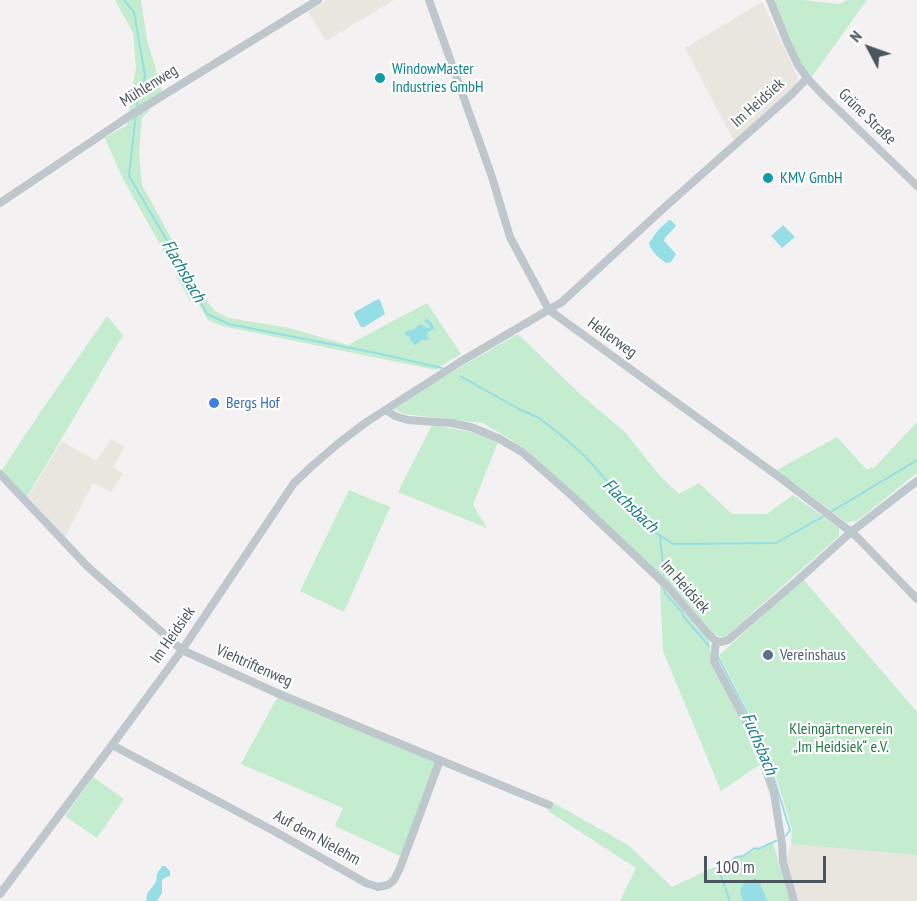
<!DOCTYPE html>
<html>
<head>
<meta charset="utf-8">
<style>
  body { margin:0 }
  #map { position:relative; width:917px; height:901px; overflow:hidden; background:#f3f1f1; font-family:"PT Sans Narrow",sans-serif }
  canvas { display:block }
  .north { position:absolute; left:839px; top:18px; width:60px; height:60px; -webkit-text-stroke:4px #fff; paint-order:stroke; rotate:311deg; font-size:16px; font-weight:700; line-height:24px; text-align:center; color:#4a565d }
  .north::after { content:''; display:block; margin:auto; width:21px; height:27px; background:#4a565d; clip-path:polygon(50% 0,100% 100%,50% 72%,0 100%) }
  .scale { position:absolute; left:704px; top:856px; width:122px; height:27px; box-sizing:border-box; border:3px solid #4a565d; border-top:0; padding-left:8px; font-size:18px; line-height:21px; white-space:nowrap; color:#4a565d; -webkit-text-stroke:4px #fff; paint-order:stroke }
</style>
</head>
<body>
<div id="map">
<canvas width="917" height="901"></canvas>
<div class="north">N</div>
<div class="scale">100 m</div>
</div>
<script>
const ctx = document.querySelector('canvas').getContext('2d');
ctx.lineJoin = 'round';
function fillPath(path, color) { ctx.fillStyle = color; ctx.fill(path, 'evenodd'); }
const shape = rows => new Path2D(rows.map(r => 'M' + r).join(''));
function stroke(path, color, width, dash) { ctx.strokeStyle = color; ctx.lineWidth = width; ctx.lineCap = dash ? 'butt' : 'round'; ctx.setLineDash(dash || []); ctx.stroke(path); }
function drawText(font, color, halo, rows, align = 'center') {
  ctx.font = font + ' "PT Sans Narrow",sans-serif'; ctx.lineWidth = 4.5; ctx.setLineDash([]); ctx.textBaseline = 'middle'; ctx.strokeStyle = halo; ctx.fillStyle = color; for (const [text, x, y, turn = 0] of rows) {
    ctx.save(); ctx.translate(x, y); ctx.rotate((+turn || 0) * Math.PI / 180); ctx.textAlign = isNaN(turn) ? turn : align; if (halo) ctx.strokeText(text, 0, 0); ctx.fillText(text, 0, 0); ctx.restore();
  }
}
fillPath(shape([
  [327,0,394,0,326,41,308,12],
  [762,2,798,77,795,87,734,141,685,48],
  [111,439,125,447,113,467,123,474,111,492,93,483,65,537,28,497,62,441,96,461],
  [791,844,917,855,917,901,796,901,786,862]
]), '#e9e5df');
fillPath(shape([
  [115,0,141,0,147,40,162,90,148,112,142,118,139,152,142,185,202,294,215,311,229,318,289,328,348,345,427,303,461,354,442,365,436,370,222,326,208,320,196,299,190,301,157,239,123,179,105,138,127,125,136,67,133,33],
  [774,0,803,0,840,4,846,0,867,0,811,78,800,63],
  [107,316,123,335,27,497,2,470,37,417],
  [518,334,580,394,624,431,660,476,679,494,699,483,732,514,767,514,793,495,839,528,839,536,724,638,709,632,670,584,524,448,483,423,404,414,394,409,433,383],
  [917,422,917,473,857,521,846,522,777,470,837,437,867,470,871,467,873,469],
  [432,425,483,434,498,442,473,505,487,528,398,492],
  [349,490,390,507,344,612,300,591],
  [803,579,917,712,917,855,791,844,792,829,775,773,759,733,719,655],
  [660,585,709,641,712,662,742,723,759,765,721,791,663,651],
  [278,696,435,761,435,771,402,857,335,826,343,808,241,764],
  [93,777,124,799,97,838,65,816],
  [552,802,628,845,672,887,708,870,773,843,790,901,620,901,636,868,548,811]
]), '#c4eccf');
fillPath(shape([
  [669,220,671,220,676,226,665,238,664,241,676,254,671,262,666,263,657,256,650,247,649,243,659,229],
  [783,225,795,237,782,248,771,236],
  [378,299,380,300,385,314,364,327,361,327,354,314,355,312],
  [426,318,432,323,434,329,428,332,427,337,429,339,428,340,422,340,415,345,410,340,410,337,405,335,405,332,410,330,413,330,420,324,430,329,430,326,424,321],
  [162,866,165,866,170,871,170,876,164,878,162,881,162,893,157,901,146,901,147,894,156,882,157,874],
  [755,878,759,881,767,901,743,901,740,890,743,884]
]), '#95dee5');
stroke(shape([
  [124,0,134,12,145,75,143,86,137,102,137,108],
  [136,114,129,176,172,249,207,314,229,324,381,354,442,368],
  [460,376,517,408,539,418,561,435,586,457,647,527,673,544,776,543,824,516],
  [829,513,917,460],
  [660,536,664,575],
  [664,589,665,593,682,612,684,617,709,646],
  [718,657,758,734,773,775,790,830,786,836],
  [730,901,721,876,720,867,730,862,736,857,743,856,755,848,758,849,776,841]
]), '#95dee5', 2);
stroke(shape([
  [429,0,492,177,510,237,549,310,782,479,851,532,858,538,917,599],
  [770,0,787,42,798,65,807,78,825,97,917,186],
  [0,203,128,117,318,0],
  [386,410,395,416,408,420,451,423,471,427,498,438,522,452,570,494,667,586,709,635,716,641,722,642,728,640,798,580,851,532,917,481],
  [0,474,88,567,182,650,277,693,549,805],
  [716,641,714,661,753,735,774,793,782,844,783,862,794,901],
  [112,745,274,831,366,883,378,887,388,885,394,880,400,868,440,760],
  [0,894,112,745,182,650,294,483,312,466,340,442,368,421,460,362,562,302,666,206,791,95,807,78]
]), '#bec7cc', 8);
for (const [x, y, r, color] of [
  [380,78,6,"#0f9aa8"],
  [768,178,6,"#0f9aa8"],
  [214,403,6,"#3f7fe0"],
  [768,655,6,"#5c6f8a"]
]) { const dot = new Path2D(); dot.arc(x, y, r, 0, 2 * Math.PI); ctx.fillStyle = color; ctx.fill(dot); stroke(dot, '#fff', 2); }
drawText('16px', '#0d838f', '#fff', [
  ["WindowMaster",392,69],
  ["Industries GmbH",392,87],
  ["KMV GmbH",780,178]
], 'left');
drawText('16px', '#4a565d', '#fff', [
  ["Mühlenweg",149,86,-32],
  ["Im Heidsiek",758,103,-42],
  ["Grüne Straße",867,117,44],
  ["Hellerweg",612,338,36],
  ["Im Heidsiek",685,587,48],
  ["Im Heidsiek",173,635,-55],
  ["Viehtriftenweg",254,666,24],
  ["Auf dem Nielehm",317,838,29]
]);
drawText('16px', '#366cbe', '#fff', [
  ["Bergs Hof",226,403]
], 'left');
drawText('16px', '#4e5e75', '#fff', [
  ["Vereinshaus",780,655]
], 'left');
drawText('16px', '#207942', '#fff', [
  ["Kleingärtnerverein",841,729],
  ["„Im Heidsiek“ e.V.",841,747]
]);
drawText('italic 18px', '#18808b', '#fff', [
  ["Flachsbach",183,271,60],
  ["Flachsbach",630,506,44],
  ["Fuchsbach",759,744,67]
]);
</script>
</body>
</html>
